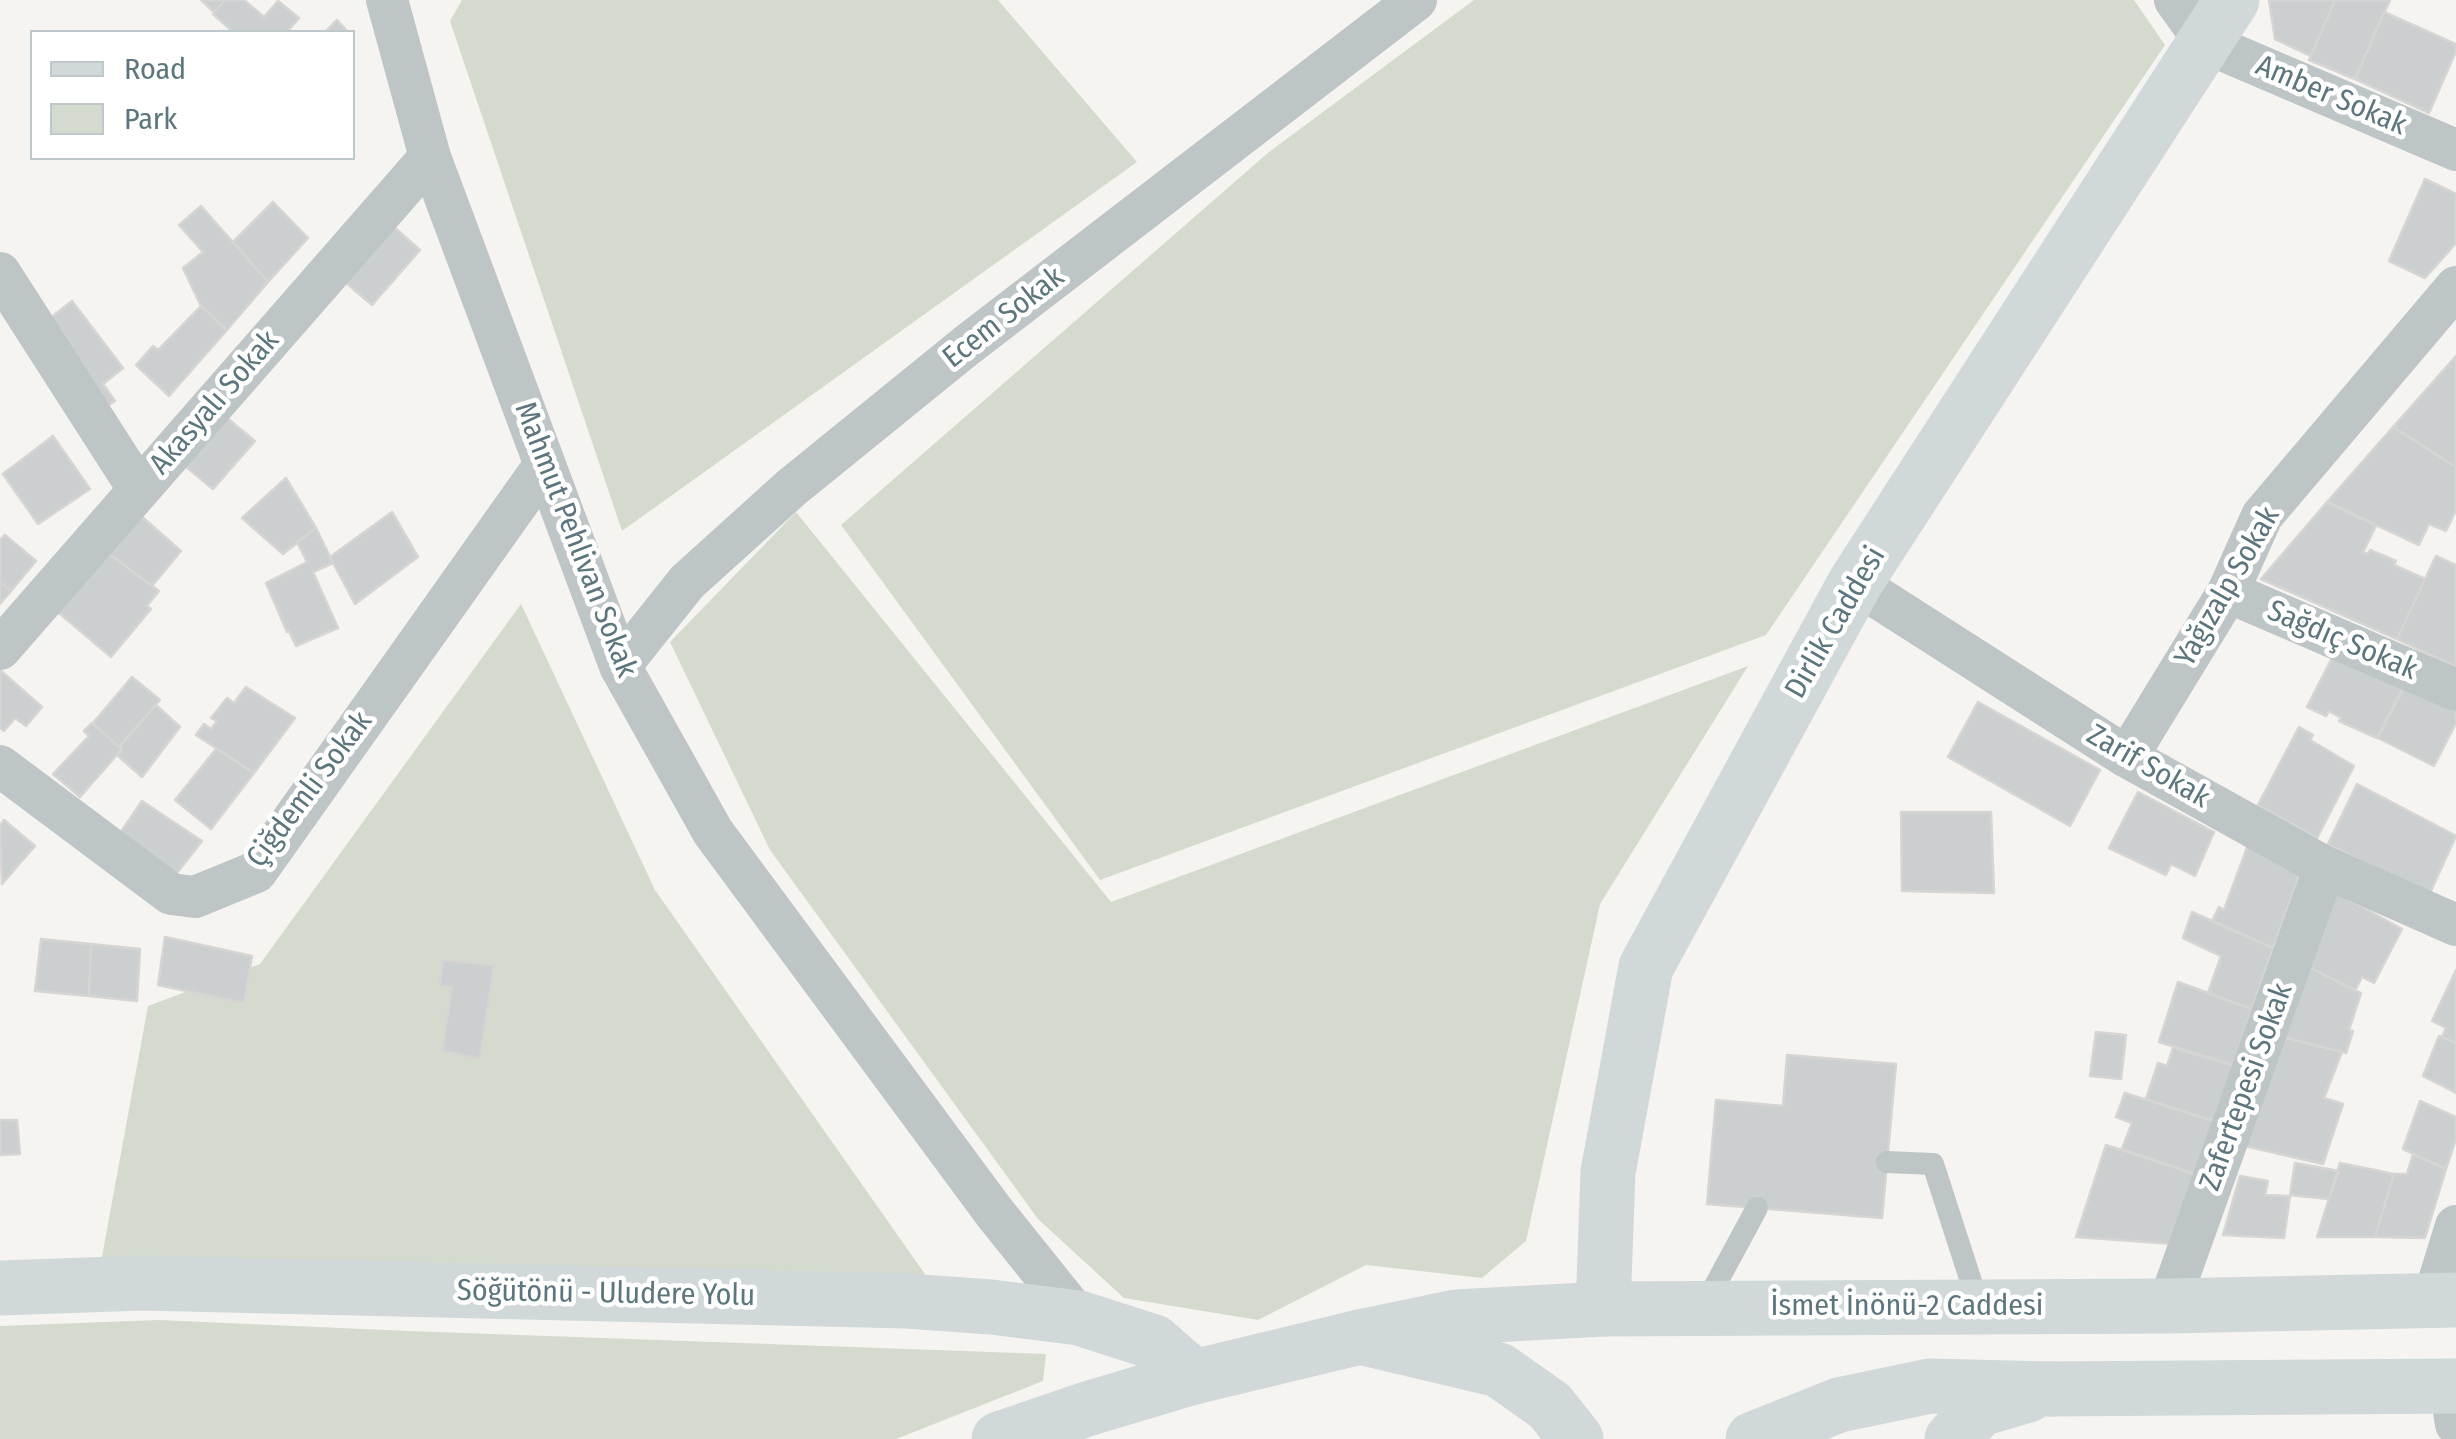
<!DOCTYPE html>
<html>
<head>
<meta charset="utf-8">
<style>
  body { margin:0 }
  #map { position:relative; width:2456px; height:1439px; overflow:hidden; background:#f5f4f0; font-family:"Fira Sans Condensed",sans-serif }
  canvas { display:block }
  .legend { position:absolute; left:30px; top:30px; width:325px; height:130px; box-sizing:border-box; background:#fff; border:2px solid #bec8cb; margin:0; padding:12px 18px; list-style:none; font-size:30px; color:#5d767d }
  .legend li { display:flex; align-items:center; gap:20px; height:50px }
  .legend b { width:50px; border:2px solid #bec8cb }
</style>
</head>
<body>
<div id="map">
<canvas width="2456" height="1439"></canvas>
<ul class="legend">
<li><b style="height:12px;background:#d1d8da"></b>Road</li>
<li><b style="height:28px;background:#d5dacf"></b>Park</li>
</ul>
</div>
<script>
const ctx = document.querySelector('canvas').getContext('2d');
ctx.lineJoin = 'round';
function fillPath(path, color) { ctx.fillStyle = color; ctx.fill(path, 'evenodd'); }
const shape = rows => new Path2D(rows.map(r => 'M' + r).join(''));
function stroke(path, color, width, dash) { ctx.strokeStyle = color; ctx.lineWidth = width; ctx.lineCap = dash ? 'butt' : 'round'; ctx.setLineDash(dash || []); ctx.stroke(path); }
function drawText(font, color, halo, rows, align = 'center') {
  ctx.font = font + ' "Fira Sans Condensed",sans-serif'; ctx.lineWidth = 9; ctx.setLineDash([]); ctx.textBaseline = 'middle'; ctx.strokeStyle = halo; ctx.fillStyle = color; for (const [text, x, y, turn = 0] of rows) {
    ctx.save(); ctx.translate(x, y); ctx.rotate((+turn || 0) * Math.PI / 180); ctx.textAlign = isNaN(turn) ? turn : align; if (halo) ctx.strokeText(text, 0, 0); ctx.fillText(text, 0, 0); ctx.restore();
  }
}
fillPath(shape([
  [462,0,998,0,1137,162,622,531,450,21],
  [1474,0,2134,0,2165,45,1766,635,1100,880,841,525,1269,152],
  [796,512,1111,902,1748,666,1600,904,1526,1241,1482,1278,1366,1265,1258,1320,1124,1298,1038,1219,770,850,670,642],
  [521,604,655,890,927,1277,101,1262,148,1006,260,964],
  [158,1320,409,1331,1046,1354,1043,1381,896,1439,0,1439,0,1326]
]), '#d5dacf');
const building = shape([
  [201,0,225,0,214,12,201,0],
  [225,0,244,0,264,17,278,1,299,18,287,32,233,32,213,14,225,0],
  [2269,0,2335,0,2311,56,2275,39,2269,0],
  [2335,0,2390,0,2355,79,2309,60,2335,0],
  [2384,12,2456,44,2456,51,2429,113,2355,79,2384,12],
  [337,20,348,32,325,32,337,20],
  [2425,179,2456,194,2456,243,2425,278,2389,261,2425,179],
  [273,202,308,238,268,282,233,242,273,202],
  [201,206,268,282,227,330,201,306,183,268,203,252,179,225,201,206],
  [387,221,420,250,372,305,339,277,387,221],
  [72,301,123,368,103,384,115,401,97,413,39,327,72,301],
  [201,306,227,330,169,396,136,365,153,346,158,350,201,306],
  [2456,356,2456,467,2393,427,2456,356],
  [216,409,255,441,213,489,175,458,216,409],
  [2393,427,2456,467,2456,510,2446,531,2429,524,2419,545,2327,502,2393,427],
  [53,436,90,489,38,524,3,474,53,436],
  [286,478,316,528,283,554,242,518,286,478],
  [2327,502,2376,526,2363,552,2368,554,2370,550,2396,561,2394,565,2425,579,2397,639,2261,579,2327,502],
  [132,508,181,551,152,586,100,547,132,508],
  [392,512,418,557,355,604,330,557,392,512],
  [316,528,333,563,313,572,338,628,296,646,289,631,287,632,266,583,307,562,297,542,316,528],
  [5,535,36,561,11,591,0,582,0,540,5,535],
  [100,547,159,591,147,606,151,609,111,657,52,607,100,547],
  [2436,556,2456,565,2456,667,2397,639,2436,556],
  [0,582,11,591,0,604,0,582],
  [2336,650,2406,681,2377,738,2339,721,2341,718,2329,711,2326,716,2307,707,2336,650],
  [0,670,42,707,26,726,15,718,4,731,0,728,0,670],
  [132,677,160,700,119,747,93,723,132,677],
  [2407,681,2456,705,2456,723,2434,766,2378,738,2407,681],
  [246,687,295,718,254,773,196,735,204,724,211,729,217,721,211,718,227,698,234,703,246,687],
  [1978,702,2100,770,2070,826,1948,757,1978,702],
  [156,705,180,727,142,777,117,755,122,749,120,746,156,705],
  [92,723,122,749,80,797,53,774,89,736,84,731,92,723],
  [2299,727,2313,735,2310,740,2354,766,2317,838,2258,805,2299,727],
  [216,749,254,773,211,829,175,800,216,749],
  [2357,784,2456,836,2429,895,2328,844,2357,784],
  [2138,792,2214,832,2195,876,2171,864,2166,875,2109,848,2138,792],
  [142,801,202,841,174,877,116,839,142,801],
  [1901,812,1991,812,1994,893,1902,891,1901,812],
  [4,820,35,846,2,884,0,826,4,820],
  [2248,845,2301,871,2273,948,2212,921,2219,907,2224,910,2248,845],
  [2335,892,2402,929,2374,983,2362,977,2355,991,2307,966,2335,892],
  [2192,912,2273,948,2252,1009,2208,993,2221,956,2183,938,2192,912],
  [165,937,252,956,244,1003,158,985,165,937],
  [41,939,91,944,89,996,35,991,41,939],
  [91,944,140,949,137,1001,89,996,91,944],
  [443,960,494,965,480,1059,442,1051,452,987,439,986,443,960],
  [2307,966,2361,993,2349,1030,2353,1031,2346,1053,2283,1037,2307,966],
  [2456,970,2456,1043,2442,1037,2446,1028,2432,1021,2456,970],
  [2178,982,2252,1009,2233,1065,2159,1042,2178,982],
  [2096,1032,2126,1035,2121,1079,2090,1076,2096,1032],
  [2439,1036,2456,1043,2456,1093,2423,1076,2439,1036],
  [2283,1037,2342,1052,2324,1098,2343,1104,2323,1164,2245,1146,2283,1037],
  [2173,1048,2233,1065,2213,1121,2146,1099,2158,1063,2167,1066,2173,1048],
  [1787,1055,1896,1064,1882,1218,1707,1204,1716,1100,1783,1106,1787,1055],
  [2125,1093,2216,1122,2198,1175,2122,1149,2132,1123,2116,1117,2125,1093],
  [2420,1101,2456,1117,2456,1139,2446,1169,2403,1149,2420,1101],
  [0,1120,17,1120,20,1154,0,1155,0,1120],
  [2106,1145,2198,1175,2174,1244,2076,1237,2106,1145],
  [2413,1154,2446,1169,2425,1238,2375,1237,2394,1174,2407,1174,2413,1154],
  [2295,1163,2339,1171,2329,1199,2290,1195,2295,1163],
  [2340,1163,2394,1174,2375,1237,2317,1237,2340,1163],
  [2240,1176,2268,1181,2265,1195,2290,1196,2284,1238,2223,1235,2240,1176]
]);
fillPath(building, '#cbcfd0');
stroke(building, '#d6d5d3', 2.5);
stroke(shape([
  [1887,1162,1933,1164,1979,1306],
  [1704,1306,1757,1208]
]), '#bec5c7', 22);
stroke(shape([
  [387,0,430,157,620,666,713,832,994,1212,1079,1318],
  [2175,0,2206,43,2456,150],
  [0,273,139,490],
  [1855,583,2127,757,2325,867,2456,925],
  [2228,592,2456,690],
  [0,649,430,157],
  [620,666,687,582,791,488,966,346,1416,0],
  [2127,757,2228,592,2262,516,2456,287],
  [0,766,171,894,195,897,256,872,544,466],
  [2433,1300,2456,1226],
  [2168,1306,2325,867],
  [2450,1386,2456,1424]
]), '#bec5c7', 42);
stroke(shape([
  [0,1288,142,1283,907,1301,991,1307,1079,1318,1154,1342,1194,1377],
  [1603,1309,1608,1172,1646,967,1855,583,2232,0]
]), '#d1d8da', 55);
stroke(shape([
  [1360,1337,1456,1317,1603,1309,2168,1306,2456,1300],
  [2050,1389,2456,1386]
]), '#d1d8da', 55);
stroke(shape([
  [999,1439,1090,1408,1194,1377,1360,1337,1499,1370,1550,1406,1576,1439],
  [1753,1439,1839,1405,1930,1386,2050,1389],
  [1952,1439,1980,1409,2028,1395]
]), '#d1d8da', 55);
drawText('30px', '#5d767d', '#fff', [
  ["Amber Sokak",2331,96,23],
  ["Ecem Sokak",1004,318,-38],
  ["Akasyalı Sokak",215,403,-49],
  ["Mahmut Pehlivan Sokak",575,540,69],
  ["Yağızalp Sokak",2228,587,-60],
  ["Dirlik Caddesi",1836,623,-60],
  ["Sağdıç Sokak",2342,641,23],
  ["Zarif Sokak",2148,767,30],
  ["Çiğdemli Sokak",310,790,-53],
  ["Zafertepesi Sokak",2247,1087,-70],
  ["Söğütönü - Uludere Yolu",606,1294,1],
  ["İsmet İnönü-2 Caddesi",1907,1307]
]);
</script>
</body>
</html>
